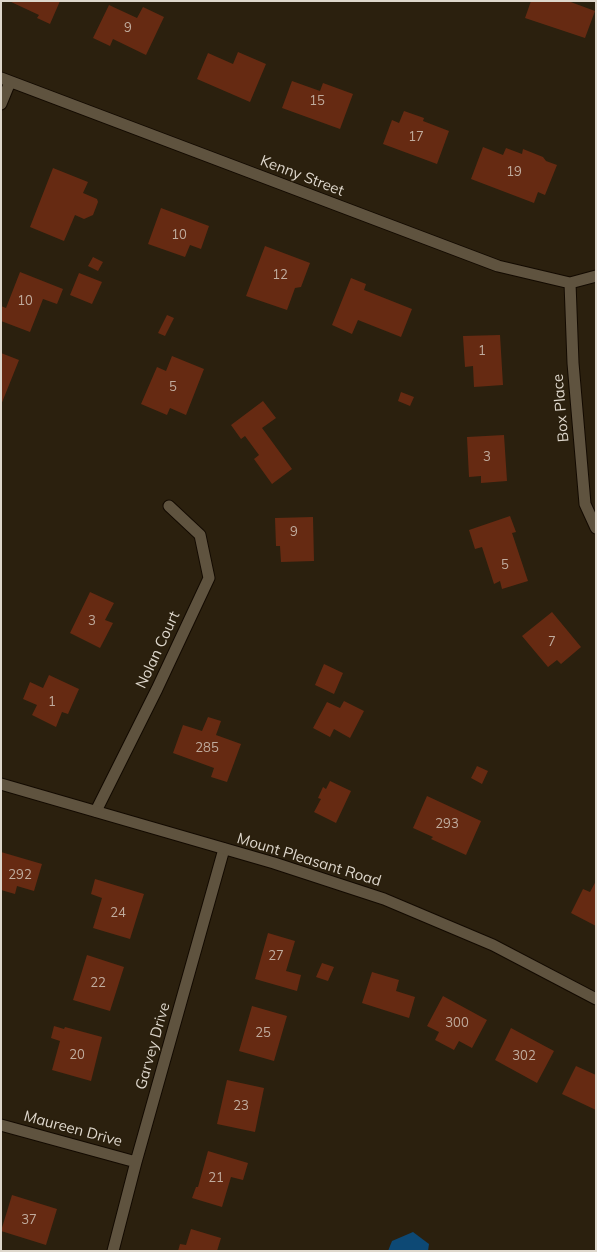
<!DOCTYPE html>
<html>
<head>
<meta charset="utf-8">
<style>
  body { margin:0 }
  #map { position:relative; width:597px; height:1252px; overflow:hidden; background:#2b200e; font-family:Mulish,sans-serif }
  canvas { display:block }
  .frame { position:absolute; inset:0; border:2px solid #ded7cc; pointer-events:none }
</style>
</head>
<body>
<div id="map">
<canvas width="597" height="1252"></canvas>
<div class="frame"></div>
</div>
<script>
const ctx = document.querySelector('canvas').getContext('2d');
ctx.lineJoin = 'round';
function fillPath(path, color) { ctx.fillStyle = color; ctx.fill(path, 'evenodd'); }
const shape = rows => new Path2D(rows.map(r => 'M' + r).join(''));
function stroke(path, color, width, dash) { ctx.strokeStyle = color; ctx.lineWidth = width; ctx.lineCap = dash ? 'butt' : 'round'; ctx.setLineDash(dash || []); ctx.stroke(path); }
function drawText(font, color, halo, rows, align = 'center') {
  ctx.font = font + ' Mulish,sans-serif'; ctx.lineWidth = 3; ctx.setLineDash([]); ctx.textBaseline = 'middle'; ctx.strokeStyle = halo; ctx.fillStyle = color; for (const [text, x, y, turn = 0] of rows) {
    ctx.save(); ctx.translate(x, y); ctx.rotate((+turn || 0) * Math.PI / 180); ctx.textAlign = isNaN(turn) ? turn : align; if (halo) ctx.strokeText(text, 0, 0); ctx.fillText(text, 0, 0); ctx.restore();
  }
}
fillPath(shape([
  [413,1232,429,1244,428,1251,388,1251,392,1241]
]), '#0d4975');
fillPath(shape([
  [9,1,60,1,50,24,37,18,39,15],
  [531,1,568,1,595,11,585,38,525,18],
  [109,5,137,18,143,7,164,17,146,55,113,39,110,46,93,38],
  [238,52,266,64,250,102,197,79,208,53,233,64],
  [292,81,320,91,323,83,353,94,340,129,282,108],
  [404,111,424,118,423,121,449,131,437,164,383,144,392,120,399,123],
  [483,147,503,155,506,148,522,154,523,149,543,157,546,161,557,165,545,195,538,192,534,203,471,179],
  [53,168,88,182,83,193,97,199,98,202,93,215,84,219,75,215,64,241,30,227],
  [161,208,209,226,201,249,190,245,185,257,148,244],
  [265,246,310,263,301,287,295,288,287,310,246,296],
  [93,257,103,262,98,271,88,266],
  [20,272,63,289,57,304,43,299,30,332,1,321,1,306,6,308],
  [79,273,102,282,92,304,70,295],
  [351,278,366,284,364,290,412,309,401,337,358,320,352,334,332,325],
  [167,315,174,318,165,336,158,333],
  [500,335,503,385,474,387,473,366,465,367,463,336],
  [1,353,19,360,1,405],
  [172,356,204,369,186,415,170,408,167,415,141,404,157,367,166,371],
  [401,392,414,397,410,406,398,401],
  [263,401,276,418,262,428,292,469,272,484,254,459,259,455,245,436,241,439,231,425],
  [504,435,507,481,481,483,481,476,469,477,467,437],
  [510,516,516,532,512,533,528,581,502,589,500,581,494,584,482,547,475,549,469,530],
  [313,517,314,561,281,562,280,546,276,546,275,518],
  [90,592,114,603,105,620,113,623,100,648,70,633],
  [552,612,581,647,561,664,557,660,548,667,522,636],
  [324,664,343,673,334,694,315,685],
  [49,675,79,689,68,714,62,712,56,727,32,715,37,705,23,699,30,682,43,688],
  [344,701,364,711,350,738,334,729,330,737,313,728,327,702,340,708],
  [208,717,221,721,216,735,241,744,227,782,211,777,214,768,173,753,183,725,202,731],
  [477,766,488,771,482,784,471,778],
  [330,781,351,791,336,823,314,812,321,799,318,798,323,787,326,789],
  [427,796,481,821,466,855,431,839,433,837,413,828],
  [1,852,42,864,34,891,17,886,15,894,1,890],
  [95,879,144,894,130,939,93,928,102,898,91,894],
  [596,881,596,926,571,913,583,889,590,892],
  [268,933,295,941,286,971,301,975,297,991,255,979],
  [87,955,124,967,110,1011,73,1000],
  [322,963,334,967,328,981,316,977],
  [372,972,399,980,396,991,415,997,409,1018,362,1003],
  [443,996,487,1020,472,1048,459,1041,454,1050,435,1040,439,1032,427,1026],
  [252,1006,287,1016,274,1061,239,1051],
  [54,1026,64,1029,65,1027,102,1037,91,1081,52,1070,60,1041,51,1038],
  [511,1028,554,1051,537,1083,495,1060],
  [576,1066,596,1075,596,1110,562,1094],
  [227,1080,264,1088,255,1132,217,1124],
  [208,1151,248,1163,243,1180,231,1177,222,1207,192,1198,196,1187,198,1187],
  [12,1195,57,1209,46,1245,1,1231],
  [191,1229,221,1238,217,1251,178,1251,180,1244,186,1245]
]), '#662a12');
const minor = shape([
  [1,78,498,266,570,283,596,276],
  [1,104,10,82],
  [570,283,573,363,585,504,596,528],
  [96,811,157,689,209,578,200,535,169,506],
  [1,1125,136,1162],
  [113,1251,136,1162,224,849]
]);
const tertiary = shape([
  [1,784,274,863,384,899,493,945,596,999]
]);
stroke(minor, '#130a00', 13);
stroke(tertiary, '#130a00', 13);
stroke(minor, '#5f533f', 11);
stroke(tertiary, '#5f533f', 11);
drawText('13px', '#c0ac9e', null, [
  ["9",128,28],
  ["15",317,101],
  ["17",416,137],
  ["19",514,172],
  ["10",179,235],
  ["12",280,275],
  ["10",25,301],
  ["1",482,351],
  ["5",173,387],
  ["3",487,457],
  ["9",294,532],
  ["5",505,565],
  ["3",92,621],
  ["7",552,642],
  ["1",52,702],
  ["285",207,748],
  ["293",447,824],
  ["292",20,875],
  ["24",118,913],
  ["27",276,956],
  ["22",98,983],
  ["300",457,1023],
  ["25",263,1033],
  ["20",77,1055],
  ["302",524,1056],
  ["23",241,1106],
  ["21",216,1178],
  ["37",29,1220]
]);
drawText('15px', '#ded7cc', '#2b200e', [
  ["Kenny Street",302,176,21],
  ["Box Place",561,408,-95],
  ["Nolan Court",158,650,-65],
  ["Mount Pleasant Road",309,860,17],
  ["Garvey Drive",153,1046,-74],
  ["Maureen Drive",73,1129,15]
]);
</script>
</body>
</html>
